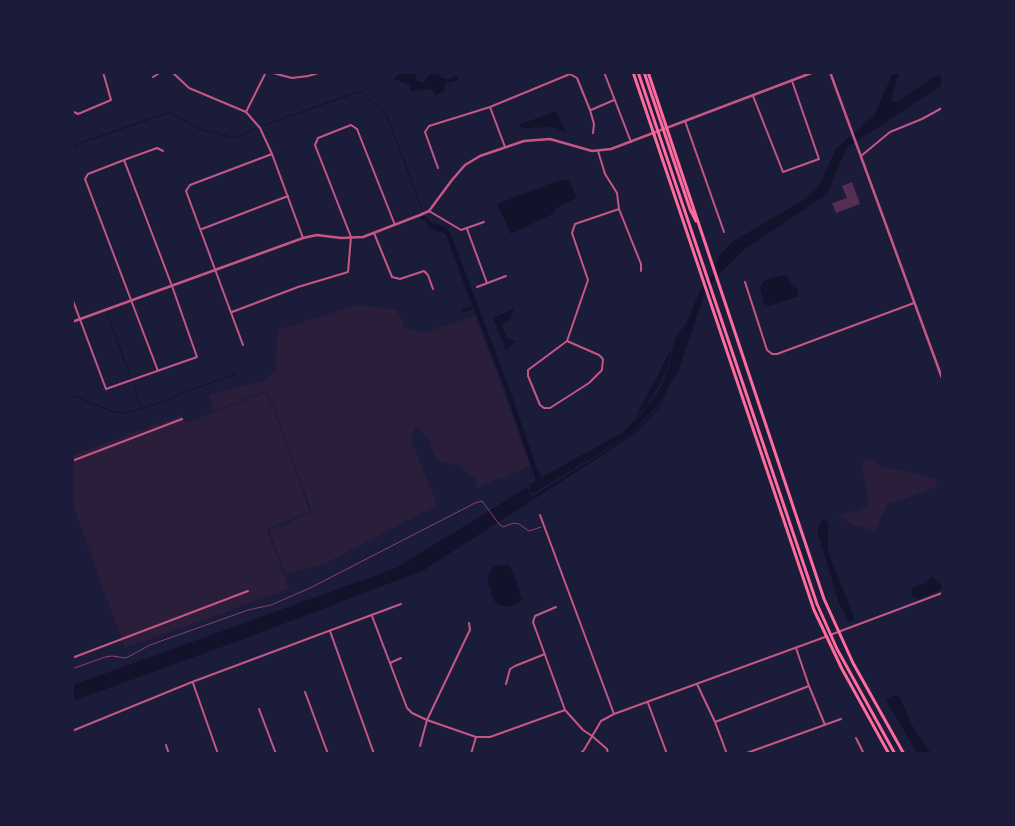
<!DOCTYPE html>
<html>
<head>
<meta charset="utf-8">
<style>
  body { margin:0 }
  #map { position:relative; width:1015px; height:826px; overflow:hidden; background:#1b1b3a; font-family:"Asap Condensed",sans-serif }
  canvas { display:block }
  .frame { position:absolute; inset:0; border:74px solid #1b1b3a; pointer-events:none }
</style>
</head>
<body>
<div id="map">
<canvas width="1015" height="826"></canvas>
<div class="frame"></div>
</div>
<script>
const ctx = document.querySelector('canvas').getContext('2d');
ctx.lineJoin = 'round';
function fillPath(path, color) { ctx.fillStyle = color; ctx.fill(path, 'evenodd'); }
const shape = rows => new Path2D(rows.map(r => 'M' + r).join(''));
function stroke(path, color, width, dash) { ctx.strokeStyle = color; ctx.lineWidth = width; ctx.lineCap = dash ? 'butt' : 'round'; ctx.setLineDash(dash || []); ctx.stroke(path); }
fillPath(shape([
  [357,305,397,310,405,329,425,332,475,316,502,387,530,466,476,488,475,479,458,465,442,463,435,456,428,439,420,428,415,428,411,440,437,505,326,563,286,575,269,530,292,523,293,521,312,512,268,392,266,391,213,411,210,394,250,385,264,380,276,372,277,330],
  [267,392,310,512,267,529,289,589,125,648,73,506,73,455,182,415,185,423],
  [863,459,874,460,884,469,898,469,914,474,936,479,937,486,902,500,888,503,875,531,852,525,838,515,859,510,869,504,863,470]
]), '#2a1e3b');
fillPath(shape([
  [414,72,418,82,424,82,431,73,437,73,443,79,449,79,456,75,459,80,447,83,444,86,445,91,435,96,432,89,411,91,409,85,394,79,399,74,396,73],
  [893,73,899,73,891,100,898,104,942,74,942,85,857,141,854,133,874,116],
  [556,111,566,132,553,127,522,128,519,125],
  [851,135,854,143,846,149,827,194,746,248,718,275,715,265,721,254,732,242,803,200,819,186,836,149],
  [570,180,576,198,555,209,554,213,511,234,497,204,557,181],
  [425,216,431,222,445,227,451,235,511,393,537,469,542,477,622,433,646,409,662,385,668,369,675,338,687,322,701,288,704,295,679,369,660,403,630,435,532,494,529,485,535,481,535,477,502,381,474,309,462,312,461,310,472,306,446,234,429,228,426,220,422,220,420,217],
  [784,275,787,275,790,282,797,288,799,296,769,306,764,304,760,287,762,283,767,279],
  [514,309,510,319,502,325,507,338,516,341,506,350,493,318],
  [671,350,667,368,660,384,645,408,635,418],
  [665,397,661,406,635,434,424,570,249,637,73,701,73,685,396,568,528,487,531,495,533,496,630,436,661,405],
  [824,519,828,523,828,552,855,619,849,622,839,603,817,530],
  [509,565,512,569,522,599,518,604,509,607,497,604,493,599,488,582,489,575,494,566],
  [932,576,942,585,942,589,918,599,913,596,911,591,914,587,926,583],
  [894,695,899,696,912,725,930,752,929,753,917,753,886,700]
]), '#12122b');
stroke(shape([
  [264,125,361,91,387,116,422,209],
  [72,146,167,113,172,113,199,129,235,138,255,129],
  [108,316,130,375],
  [134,387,141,408],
  [72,395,111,411,126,413,164,401,185,392,235,374]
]), '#12122b', 1);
stroke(shape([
  [895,106,935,79,942,76],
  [701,296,716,273]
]), '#12122b', 4);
fillPath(shape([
  [852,182,860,204,836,213,832,203,847,198,842,186]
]), '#542f53');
stroke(shape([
  [72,669,105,657,112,656,126,658,150,645,248,610,271,605,310,588,475,503,482,501,499,524,503,527,514,523,519,524,529,531,541,527]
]), '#ff6b9d', 0.5);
stroke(shape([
  [172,72,189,88,246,112,260,128,272,154,303,238],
  [269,72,292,78,308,76,322,72],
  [604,72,631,142],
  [153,77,161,72],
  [753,96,783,172,819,159,792,81],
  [490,107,505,147],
  [591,110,614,100],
  [72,111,78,114,111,100,103,72],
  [246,112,266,72],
  [685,121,724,232],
  [598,151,605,174,617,193,619,209,641,264,641,271],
  [861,156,890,132,922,119,942,108],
  [438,168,425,132,429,126,490,107,570,74,577,78,590,110,594,124,593,133],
  [429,211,461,230,484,222],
  [202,229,288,196],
  [467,229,487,283],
  [374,233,392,277,400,279,424,271,428,275,433,289],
  [745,282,767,350,772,354,777,354,914,303],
  [477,287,506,276],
  [72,298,106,389,197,357,172,286,124,160],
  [232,312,298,287,348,272,351,237,315,145,318,138,351,125,357,129,395,225],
  [567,341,599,355,603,359,602,370,589,383,550,408,544,408,540,405,528,376,528,370,567,341],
  [567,341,588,280,572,233,575,224,619,209],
  [243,345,186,191,190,185,272,154],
  [158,371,85,179,88,174,124,160,157,148,163,151],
  [72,461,182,419],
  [540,515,614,714],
  [556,607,535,616,533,622,565,710,583,730,592,736,607,749,608,754],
  [372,616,407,708,412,713,427,720,476,737,490,737,565,710],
  [330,631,374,754],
  [830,635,942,593],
  [796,648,809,686,825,725],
  [72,658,248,591],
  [390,663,401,658],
  [193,683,218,754],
  [506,684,510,669,515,666,545,654],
  [697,684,715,722,727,754],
  [305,692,328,754],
  [648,703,667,754],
  [259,709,276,754],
  [715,722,809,686],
  [72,731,192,682,401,604],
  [856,738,864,754],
  [166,745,169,754],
  [420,746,427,720,467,636,470,630,469,623],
  [471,754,476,737],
  [580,754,584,750,601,721,614,714,825,637],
  [744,754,841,719]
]), '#c65784', 2);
stroke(shape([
  [830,72,942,378],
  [72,322,303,238,317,235,341,238,363,237,420,215,429,211,452,180,465,165,480,156,524,141,550,139,592,151,611,149,814,72]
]), '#c65784', 2.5);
stroke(shape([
  [633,72,814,610,842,669,889,754],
  [638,72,817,604,837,649,895,754],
  [644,72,690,209,696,221],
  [648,72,824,599,853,663,904,754]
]), '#ff6b9d', 3);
</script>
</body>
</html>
